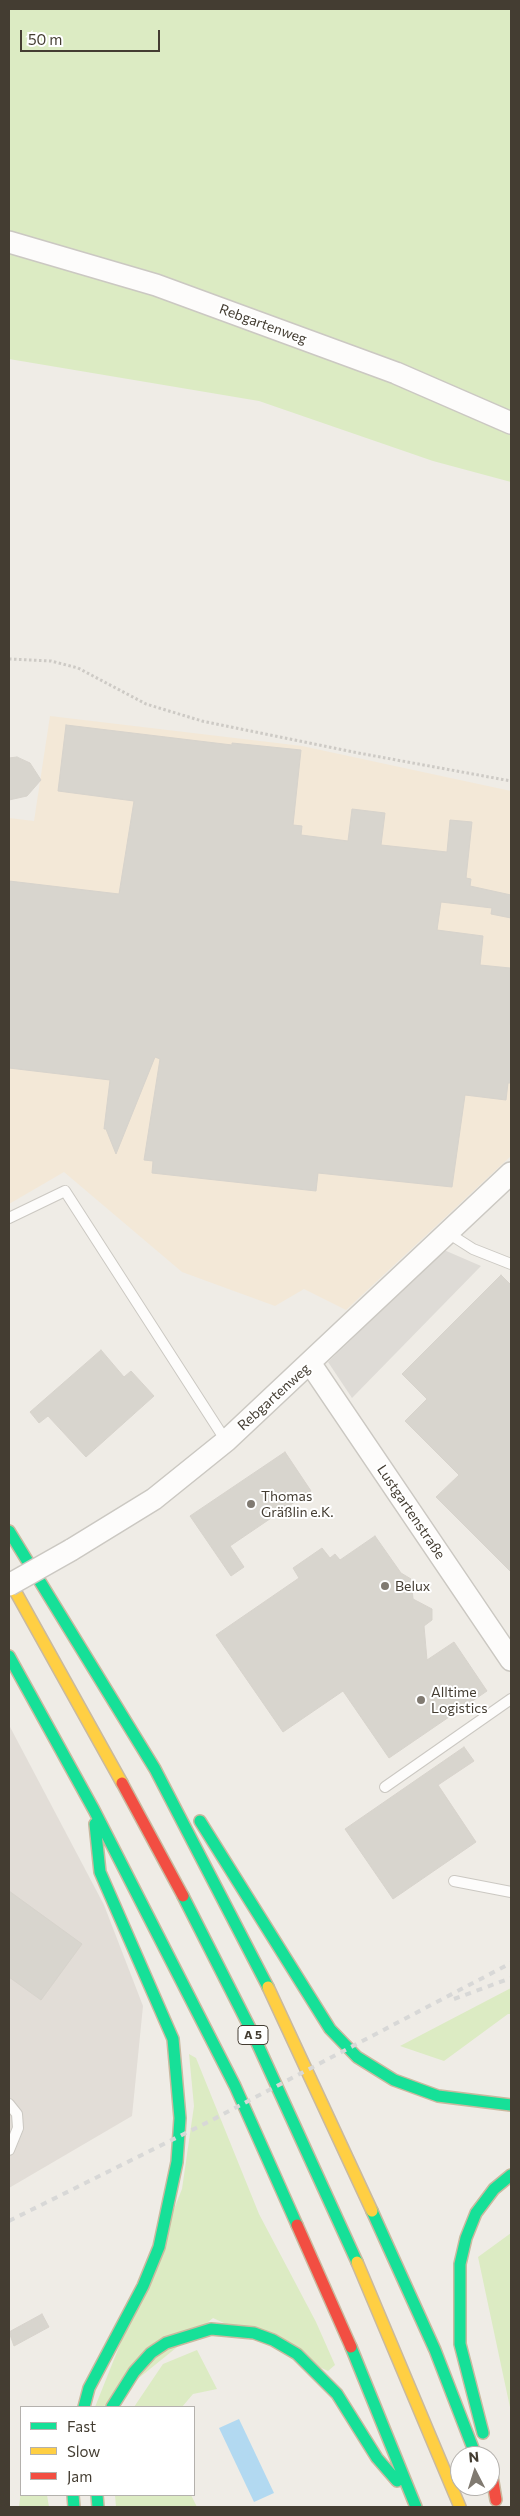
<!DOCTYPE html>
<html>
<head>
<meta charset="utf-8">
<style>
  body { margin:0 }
  #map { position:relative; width:520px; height:2516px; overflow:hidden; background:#efece6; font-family:Commissioner,sans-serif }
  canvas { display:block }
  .frame { position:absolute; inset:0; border:10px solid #443d32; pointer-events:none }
  .legend { position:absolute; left:20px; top:2406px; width:175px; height:90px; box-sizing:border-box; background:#fff; border:1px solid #b4b1ad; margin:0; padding:6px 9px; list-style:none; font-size:15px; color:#443d32 }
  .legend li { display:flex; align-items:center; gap:10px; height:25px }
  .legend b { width:25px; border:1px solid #b4b1ad }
  .north { position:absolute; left:450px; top:2446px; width:50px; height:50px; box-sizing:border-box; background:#fff; border:1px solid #b4b1ad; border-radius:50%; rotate:355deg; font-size:14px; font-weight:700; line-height:20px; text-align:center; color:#443d32 }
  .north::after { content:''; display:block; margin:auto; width:18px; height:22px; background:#807a71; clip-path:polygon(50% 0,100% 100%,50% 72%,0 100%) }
  .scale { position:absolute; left:20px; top:30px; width:140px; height:22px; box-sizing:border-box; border:2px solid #443d32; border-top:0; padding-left:6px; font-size:15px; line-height:18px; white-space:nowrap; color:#443d32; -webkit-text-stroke:4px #fff; paint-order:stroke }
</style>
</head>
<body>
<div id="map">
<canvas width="520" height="2516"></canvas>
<div class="frame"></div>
<ul class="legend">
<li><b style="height:6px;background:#16e098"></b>Fast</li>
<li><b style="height:6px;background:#ffcf43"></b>Slow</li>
<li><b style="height:6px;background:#f24e42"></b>Jam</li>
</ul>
<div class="north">N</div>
<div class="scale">50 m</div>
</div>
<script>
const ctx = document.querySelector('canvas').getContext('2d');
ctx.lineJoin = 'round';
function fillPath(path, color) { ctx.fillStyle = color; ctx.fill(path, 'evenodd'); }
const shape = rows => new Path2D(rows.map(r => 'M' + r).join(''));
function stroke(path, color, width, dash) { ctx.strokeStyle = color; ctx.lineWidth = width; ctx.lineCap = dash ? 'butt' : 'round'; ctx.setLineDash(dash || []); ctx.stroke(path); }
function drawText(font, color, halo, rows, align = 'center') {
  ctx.font = font + ' Commissioner,sans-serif'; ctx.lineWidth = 4; ctx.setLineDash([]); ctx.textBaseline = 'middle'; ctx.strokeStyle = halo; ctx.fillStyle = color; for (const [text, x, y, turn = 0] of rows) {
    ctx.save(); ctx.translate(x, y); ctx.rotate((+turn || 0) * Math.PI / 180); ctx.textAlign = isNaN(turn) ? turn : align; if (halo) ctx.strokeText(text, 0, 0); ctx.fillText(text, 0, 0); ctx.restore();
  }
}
fillPath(shape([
  [50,716,302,746,511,791,511,1156,346,1310,304,1289,275,1306,182,1272,64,1172,9,1204,9,818,34,821]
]), '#f3e8d7');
fillPath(shape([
  [9,1725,104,1905,143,2006,132,2116,9,2188]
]), '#e2ddd7');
fillPath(shape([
  [9,9,511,9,511,482,433,461,259,401,9,359],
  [511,1988,511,2014,508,2014,444,2061,400,2046],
  [189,2054,196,2058,259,2214,316,2322,335,2365,328,2371,213,2318,103,2407,95,2407,182,2189,194,2106],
  [511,2233,511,2412,478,2257],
  [197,2350,217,2389,193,2394,182,2407,134,2407,163,2364],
  [21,2491,21,2495,47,2495,49,2507,19,2507],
  [115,2495,191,2495,197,2507,116,2507]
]), '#dcebc3');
fillPath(shape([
  [444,1250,481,1266,352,1398,328,1362]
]), '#dedbd6');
fillPath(shape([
  [239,2419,274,2493,254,2502,219,2428]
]), '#b2d9f1');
const building = shape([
  [66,725,232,745,232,743,301,750,293,825,302,826,301,835,348,841,352,809,385,813,381,845,447,852,450,820,472,822,466,878,471,879,470,886,511,895,511,918,491,914,492,908,441,902,437,930,483,936,480,965,510,968,511,1083,508,1083,506,1100,465,1095,452,1187,318,1173,316,1191,152,1173,153,1161,144,1160,160,1059,155,1057,116,1154,106,1129,104,1129,110,1080,9,1068,9,881,119,894,134,801,58,791,66,725],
  [17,757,30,763,41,780,27,796,9,800,9,758,17,757],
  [501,1275,511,1285,511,1572,436,1497,459,1475,405,1421,427,1399,402,1374,501,1275],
  [101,1350,124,1377,131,1371,154,1396,86,1457,48,1416,39,1423,30,1412,101,1350],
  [285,1452,311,1491,230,1546,244,1567,231,1576,190,1516,285,1452],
  [375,1536,401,1573,411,1579,413,1599,432,1609,432,1620,424,1626,427,1660,454,1642,487,1691,389,1758,343,1691,283,1732,216,1635,299,1578,293,1568,322,1548,330,1558,335,1554,340,1560,375,1536],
  [464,1747,474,1761,438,1785,476,1842,393,1899,345,1829,464,1747],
  [9,1891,82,1944,41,2000,9,1977,9,1891],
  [42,2314,49,2327,14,2346,9,2332,42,2314]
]);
fillPath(building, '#d8d5ce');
stroke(building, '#d7d3cc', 1);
const lane = shape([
  [9,1218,65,1191,226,1441],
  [448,1233,473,1249,511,1264],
  [385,1787,511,1699],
  [454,1881,511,1892],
  [9,2104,17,2114,18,2128,9,2150]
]);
const street = shape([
  [9,242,156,285,396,373,511,423],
  [310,1363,511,1660],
  [71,1550,154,1499,226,1441,511,1173]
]);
const fast = shape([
  [9,1531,155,1769,268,1987],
  [9,1656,94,1810,235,2086,297,2225],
  [200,1821,330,2029,357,2057,394,2080,438,2096,511,2105],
  [183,1896,252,2032,357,2262],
  [372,2211,435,2350,476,2456],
  [351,2347,416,2507],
  [84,2407,89,2388,143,2286,159,2247,177,2162,180,2118,173,2039,100,1872,95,1824],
  [112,2407,134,2372,151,2353,166,2343,211,2329,254,2333,273,2340,297,2354,337,2394,377,2458,397,2481],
  [483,2433,460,2344,460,2264,466,2238,476,2213,494,2189,511,2175],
  [73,2495,74,2507],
  [97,2495,98,2507]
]);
const slow = shape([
  [9,1580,122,1783],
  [268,1987,372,2211],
  [357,2262,460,2507]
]);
const jam = shape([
  [122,1783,183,1896],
  [297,2225,351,2347],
  [490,2464,496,2500]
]);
stroke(lane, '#cbc8c2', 12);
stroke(street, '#cbc8c2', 24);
stroke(fast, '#c9b99f', 14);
stroke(slow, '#c9b99f', 14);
stroke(jam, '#c9b99f', 14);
stroke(shape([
  [9,659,51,661,78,668,146,704,202,721,353,752,511,781]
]), '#cdcac5', 3, [2.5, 2.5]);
stroke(lane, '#fdfcfb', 10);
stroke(street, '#fdfcfb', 21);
stroke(fast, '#16e098', 11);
stroke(slow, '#ffcf43', 11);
stroke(jam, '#f24e42', 11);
stroke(shape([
  [454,1999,511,1978],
  [9,2221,212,2120,511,1963]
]), '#d8d8d7', 4, [6, 6]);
const streetBridge = shape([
  [9,1585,71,1550]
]);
stroke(streetBridge, '#cbc8c2', 24, []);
stroke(streetBridge, '#fdfcfb', 21);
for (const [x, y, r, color] of [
  [251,1504,5,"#807a71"],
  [385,1586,5,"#807a71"],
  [421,1700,5,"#807a71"]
]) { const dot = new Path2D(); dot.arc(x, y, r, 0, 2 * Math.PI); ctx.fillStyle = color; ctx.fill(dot); stroke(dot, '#fff', 2); }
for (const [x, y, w] of [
  [253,2035,30]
]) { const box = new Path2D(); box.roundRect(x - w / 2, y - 9.5, w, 19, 4); ctx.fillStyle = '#fff'; ctx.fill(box); stroke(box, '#443d32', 1); }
drawText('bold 12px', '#443d32', null, [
  ["A 5",253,2035]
]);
drawText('14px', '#443d32', '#fff', [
  ["Rebgartenweg",263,324,20],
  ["Rebgartenweg",274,1397,-42],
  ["Lustgartenstraße",411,1512,56]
]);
drawText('14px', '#443d32', '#fff', [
  ["Thomas",261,1496],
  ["Gräßlin e.K.",261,1512],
  ["Belux",395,1586],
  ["Alltime",431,1692],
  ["Logistics",431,1708]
], 'left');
</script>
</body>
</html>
